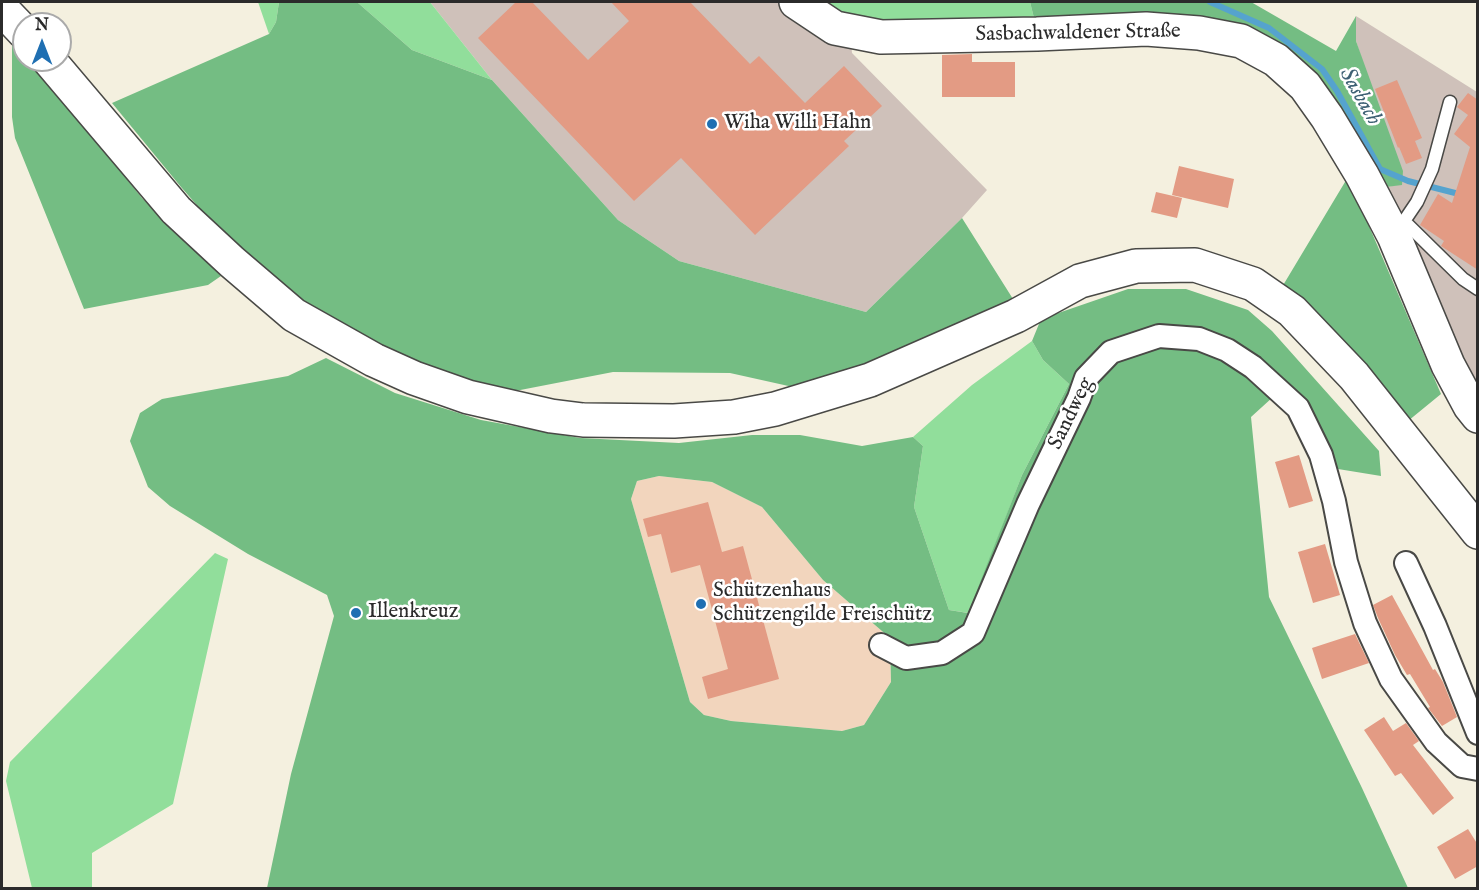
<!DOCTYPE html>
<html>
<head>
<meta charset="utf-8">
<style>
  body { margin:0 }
  #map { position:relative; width:1479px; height:890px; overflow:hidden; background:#f4f0df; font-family:"IM FELL English",serif }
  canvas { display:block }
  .frame { position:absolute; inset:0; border:3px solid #2b2b2b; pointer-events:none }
  .north { position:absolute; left:12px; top:12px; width:60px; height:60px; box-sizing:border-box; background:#fff; border:2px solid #aaa; border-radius:50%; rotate:0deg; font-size:16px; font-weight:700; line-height:24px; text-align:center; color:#2b2b2b }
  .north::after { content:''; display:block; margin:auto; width:21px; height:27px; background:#1f6fb2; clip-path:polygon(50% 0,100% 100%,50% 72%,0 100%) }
</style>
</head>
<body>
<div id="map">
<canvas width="1479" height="890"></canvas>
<div class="frame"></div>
<div class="north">N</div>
</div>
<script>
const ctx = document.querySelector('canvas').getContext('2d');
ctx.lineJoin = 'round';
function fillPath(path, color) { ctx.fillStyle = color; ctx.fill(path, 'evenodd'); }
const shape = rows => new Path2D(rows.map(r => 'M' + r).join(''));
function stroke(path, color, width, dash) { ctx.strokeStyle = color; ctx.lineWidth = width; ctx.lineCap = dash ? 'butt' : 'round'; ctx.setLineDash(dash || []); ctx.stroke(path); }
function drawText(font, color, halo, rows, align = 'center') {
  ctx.font = font + ' "IM FELL English",serif'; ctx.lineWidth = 5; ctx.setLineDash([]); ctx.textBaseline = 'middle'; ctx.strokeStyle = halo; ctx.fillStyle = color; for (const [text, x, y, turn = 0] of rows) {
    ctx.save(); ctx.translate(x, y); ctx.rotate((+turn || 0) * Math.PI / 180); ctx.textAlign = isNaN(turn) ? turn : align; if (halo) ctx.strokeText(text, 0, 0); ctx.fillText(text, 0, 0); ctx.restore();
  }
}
fillPath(shape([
  [659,476,712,482,762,507,823,580,890,638,891,682,864,725,842,731,731,721,704,715,690,702,631,499,637,481]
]), '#f2d5bd');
fillPath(shape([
  [430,2,809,2,849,23,852,53,987,190,962,218,866,312,679,261,618,220,492,80],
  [1356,16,1477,92,1477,400,1386,187,1402,184,1356,41]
]), '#cfc1ba');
fillPath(shape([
  [258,2,279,2,276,22,269,34],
  [357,2,430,2,492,80,412,50],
  [809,2,1030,2,1036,26,881,29],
  [1032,341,1043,360,1069,384,1022,475,969,613,949,610,914,507,923,446,913,437,972,385],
  [215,553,228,559,173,804,92,853,92,888,32,888,6,781,10,762]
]), '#91de9b');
fillPath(shape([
  [279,2,357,2,412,50,492,80,618,220,679,261,866,312,962,218,1013,299,859,370,793,387,730,373,613,372,510,392,431,370,367,338,296,298,245,260,181,187,112,103,269,34,276,22],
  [1030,2,1251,2,1336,51,1356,16,1356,41,1403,171,1402,185,1386,187,1241,31,1036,26],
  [12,44,24,57,24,60,27,60,52,86,142,198,221,276,208,285,84,309,15,138,12,117],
  [1348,177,1441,394,1408,421,1282,287],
  [1128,289,1186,289,1248,310,1272,331,1379,451,1381,476,1338,469,1284,387,1251,417,1269,597,1362,788,1408,888,267,888,291,774,334,616,327,595,248,554,170,506,148,487,130,441,140,413,162,399,288,376,326,358,395,393,481,420,580,438,679,443,752,435,800,435,862,446,913,437,923,446,914,507,949,610,968,613,1022,475,1069,384,1043,360,1032,341,1041,319],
  [659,476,712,482,762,507,823,580,890,638,891,682,864,725,842,731,731,721,704,715,690,702,631,499,637,481]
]), '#74bd83');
stroke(shape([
  [1210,2,1269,28,1322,69,1337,91,1380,169,1408,181,1463,195]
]), '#55a3ce', 6);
fillPath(shape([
  [516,2,532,2,588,60,629,21,611,2,690,2,750,64,759,56,805,103,844,66,882,106,844,141,849,146,755,235,681,158,634,201,478,38],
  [972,54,972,62,1015,62,1015,97,942,97,942,55],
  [1397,80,1422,138,1415,141,1422,158,1406,164,1399,147,1398,148,1375,89],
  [1468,93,1478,100,1478,270,1441,246,1444,241,1420,225,1438,194,1452,203,1470,147,1454,134,1468,115,1457,107],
  [1179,166,1234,179,1228,208,1172,195],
  [1156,192,1182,198,1177,218,1151,212],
  [1299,455,1313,501,1289,508,1275,462],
  [708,502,722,552,743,546,779,679,708,699,702,677,728,669,700,565,671,573,661,534,648,537,643,519],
  [1325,544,1340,595,1313,603,1298,552],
  [1392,595,1433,670,1435,669,1443,682,1457,717,1442,726,1428,708,1430,707,1410,674,1407,675,1395,655,1378,618,1373,605],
  [1355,634,1369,663,1322,679,1312,648],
  [1384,717,1393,731,1406,723,1419,741,1413,745,1454,798,1433,815,1401,773,1395,776,1364,730],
  [1468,829,1478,845,1478,866,1455,879,1437,847]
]), '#e39b84');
const lane = shape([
  [1404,221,1463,279,1478,289],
  [1396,233,1417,202,1432,169,1450,102]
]);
const street = shape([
  [1406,563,1435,626,1478,733],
  [881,645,906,658,942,653,973,633,1028,504,1079,398,1086,378,1111,352,1159,336,1199,339,1227,350,1253,367,1298,408,1321,455,1334,501,1346,562,1365,623,1391,679,1436,742,1462,766,1478,769]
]);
const secondary = shape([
  [796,2,835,28,881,37,1037,34,1146,29,1199,33,1241,41,1276,60,1305,86,1327,117,1362,175,1394,236,1448,365,1470,406,1478,416],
  [2,9,24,32],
  [49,60,176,210,232,262,294,315,374,360,414,378,468,397,551,416,583,420,674,421,734,417,775,409,870,380,1016,316,1080,281,1136,266,1195,265,1253,284,1292,311,1354,376,1478,532]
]);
stroke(lane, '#494946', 15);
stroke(street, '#494946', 26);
stroke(secondary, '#494946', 36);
stroke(lane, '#fff', 12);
stroke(street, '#fff', 22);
stroke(secondary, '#fff', 33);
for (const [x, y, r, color] of [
  [712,124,6,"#1f6fb2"],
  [701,604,6,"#1f6fb2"],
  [356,613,6,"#1f6fb2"]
]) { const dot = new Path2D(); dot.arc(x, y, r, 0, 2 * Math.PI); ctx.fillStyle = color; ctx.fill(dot); stroke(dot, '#fff', 2); }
drawText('21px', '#2b2b2b', '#fff', [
  ["Sasbachwaldener Straße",1078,34,-1],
  ["Sandweg",1072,414,-64]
]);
drawText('21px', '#2b2b2b', '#fff', [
  ["Wiha Willi Hahn",724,124],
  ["Schützenhaus",713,592],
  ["Schützengilde Freischütz",713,616],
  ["Illenkreuz",368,613]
], 'left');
drawText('italic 22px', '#3e6174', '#fff', [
  ["Sasbach",1359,97,60]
]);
</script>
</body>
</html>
